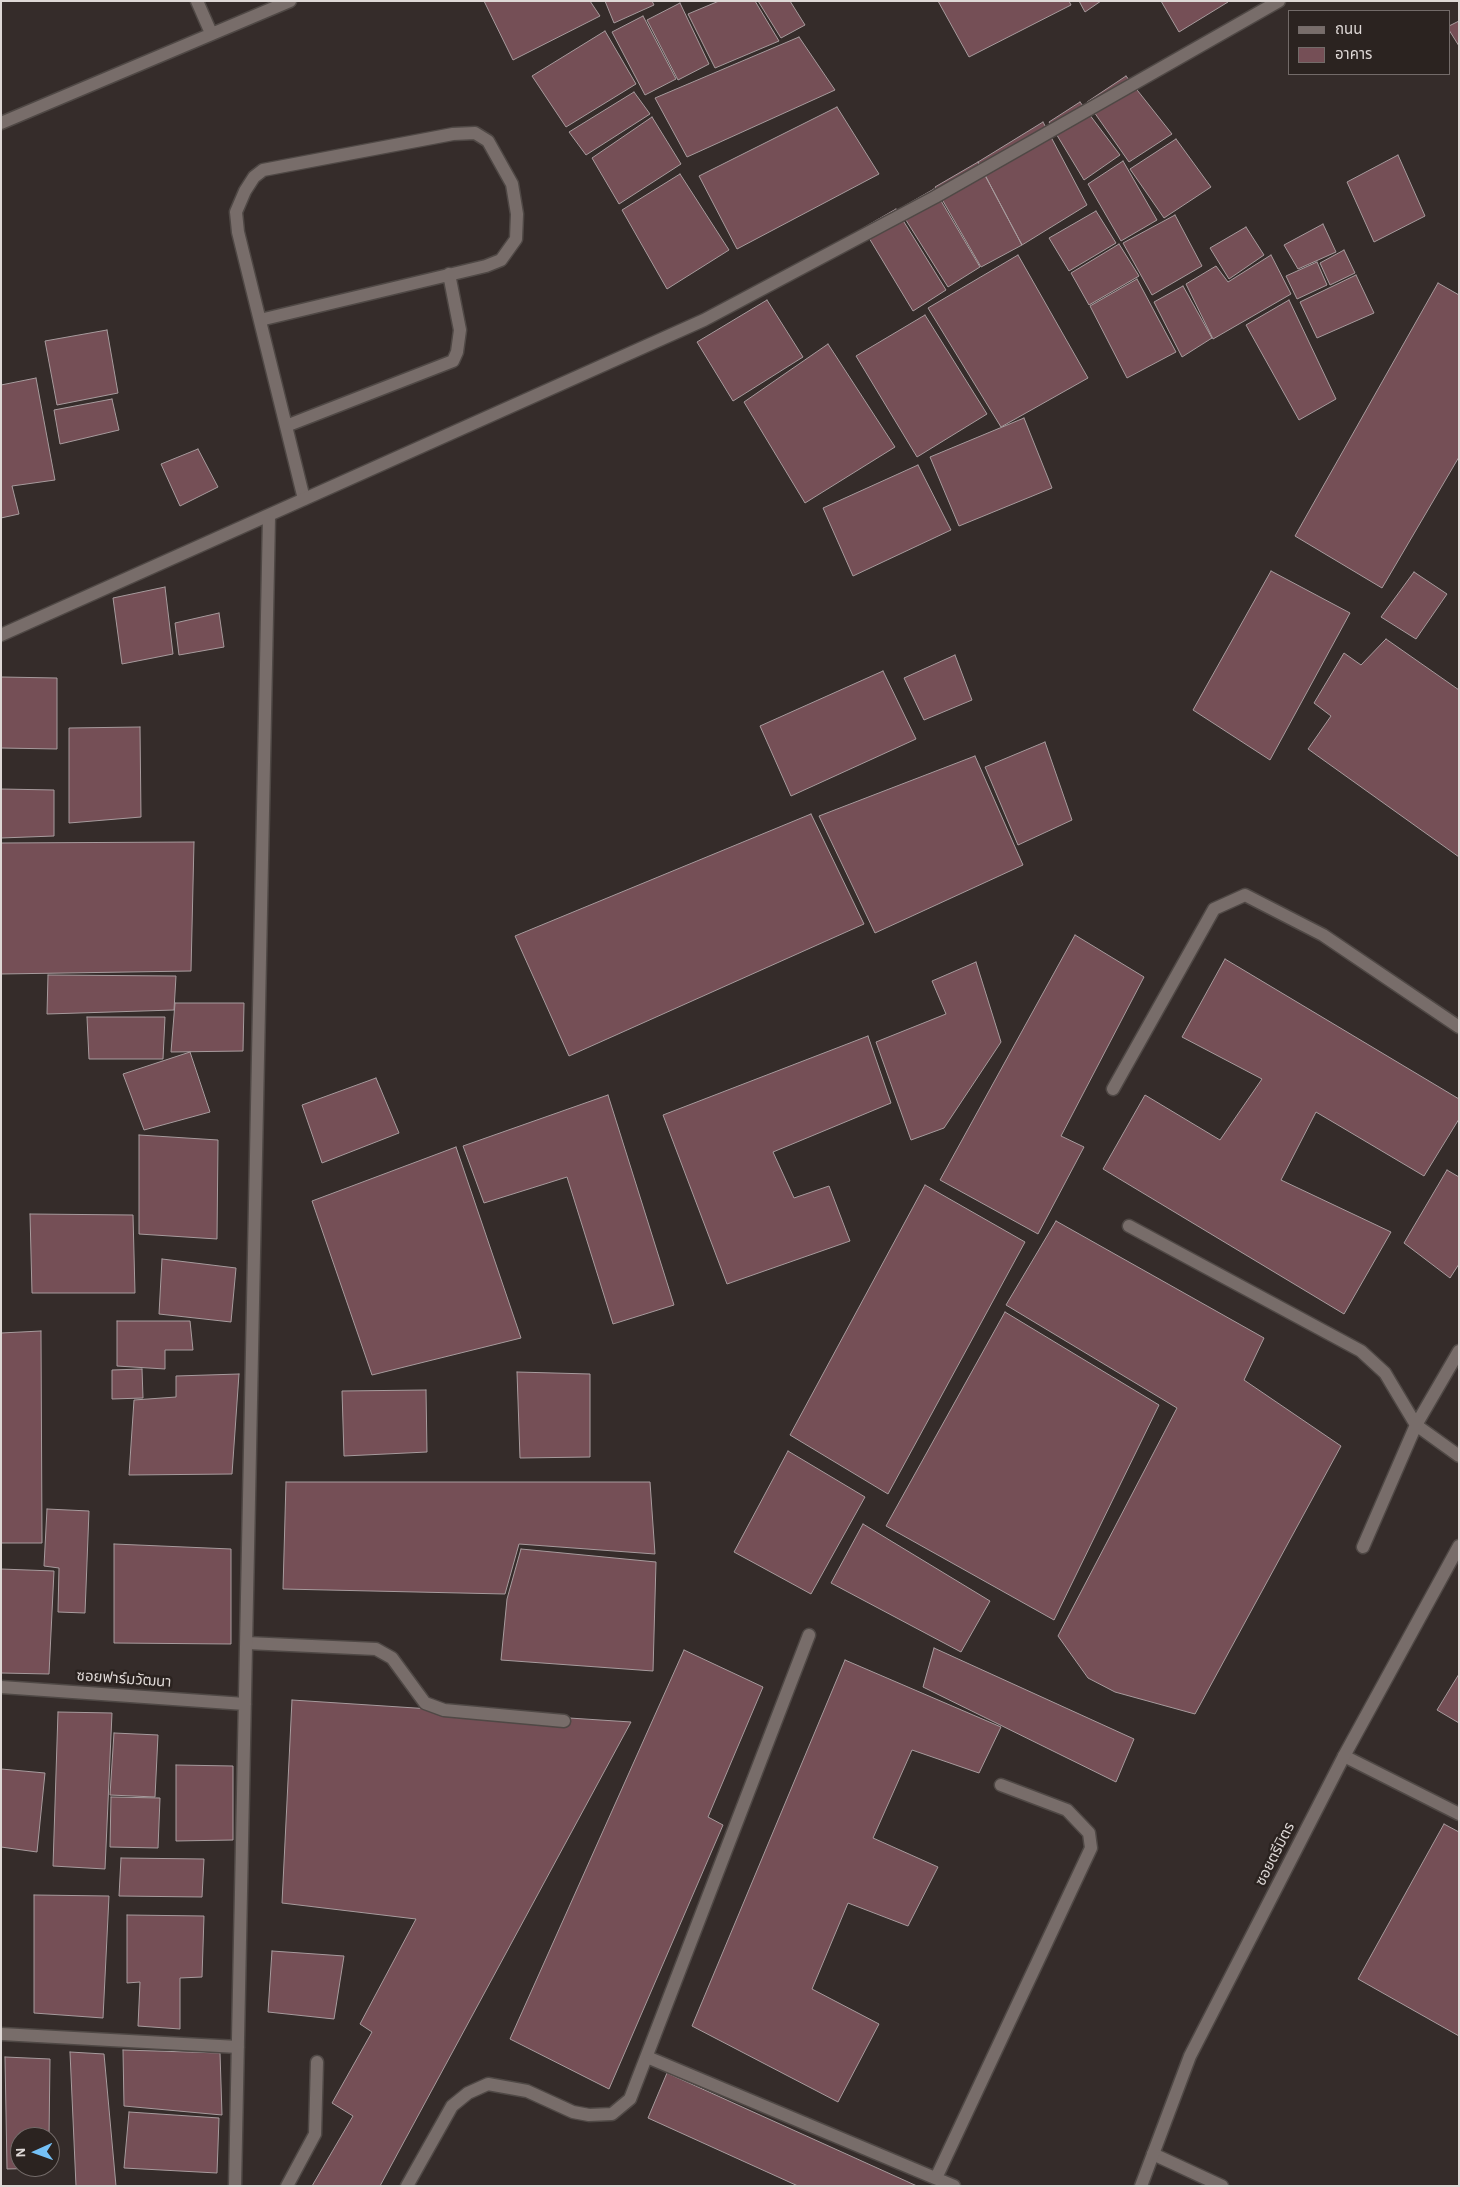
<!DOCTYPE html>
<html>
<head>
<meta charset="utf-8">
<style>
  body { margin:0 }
  #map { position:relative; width:1460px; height:2187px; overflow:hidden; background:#352c2a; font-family:"Alegreya Sans","Noto Sans Thai",sans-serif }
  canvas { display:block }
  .frame { position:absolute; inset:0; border:2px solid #ded8d6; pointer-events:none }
  .legend { position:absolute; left:1288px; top:10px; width:162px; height:65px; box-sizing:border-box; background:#2b2320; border:1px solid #736b69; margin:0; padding:6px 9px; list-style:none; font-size:15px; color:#ded8d6 }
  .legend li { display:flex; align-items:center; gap:10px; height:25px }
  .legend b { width:25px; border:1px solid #736b69 }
  .north { position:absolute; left:10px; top:2127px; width:50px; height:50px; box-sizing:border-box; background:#2b2320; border:1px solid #736b69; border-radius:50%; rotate:268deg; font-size:14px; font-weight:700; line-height:20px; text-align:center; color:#ded8d6 }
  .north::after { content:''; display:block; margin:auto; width:18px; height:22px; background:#74c0f6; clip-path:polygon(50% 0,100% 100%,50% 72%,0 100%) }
</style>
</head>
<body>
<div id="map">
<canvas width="1460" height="2187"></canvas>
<div class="frame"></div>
<ul class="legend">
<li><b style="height:6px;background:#786d6a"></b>ถนน</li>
<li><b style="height:14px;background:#754f56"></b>อาคาร</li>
</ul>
<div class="north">N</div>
</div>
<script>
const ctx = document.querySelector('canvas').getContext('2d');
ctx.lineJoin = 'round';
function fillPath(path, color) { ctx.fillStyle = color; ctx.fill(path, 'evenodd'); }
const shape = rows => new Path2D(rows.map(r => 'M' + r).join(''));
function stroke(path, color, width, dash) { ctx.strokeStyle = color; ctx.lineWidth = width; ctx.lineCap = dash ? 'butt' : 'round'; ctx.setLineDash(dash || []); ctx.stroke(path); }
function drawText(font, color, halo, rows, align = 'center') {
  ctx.font = font + ' "Alegreya Sans","Noto Sans Thai",sans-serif'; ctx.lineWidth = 5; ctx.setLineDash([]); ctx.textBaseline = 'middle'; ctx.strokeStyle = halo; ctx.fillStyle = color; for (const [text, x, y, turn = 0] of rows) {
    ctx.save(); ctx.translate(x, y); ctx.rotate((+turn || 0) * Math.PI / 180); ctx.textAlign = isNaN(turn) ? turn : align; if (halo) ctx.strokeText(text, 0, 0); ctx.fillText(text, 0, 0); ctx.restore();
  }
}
const building = shape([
  [484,1,590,1,600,16,513,60,484,1],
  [605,1,652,1,654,5,614,23,605,1],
  [719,1,755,1,779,41,715,68,688,14,719,1],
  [758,1,790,1,805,25,781,38,758,1],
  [938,1,1069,1,1071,5,969,57,938,1],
  [1079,1,1101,1,1085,12,1079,1],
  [1161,1,1227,1,1228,2,1179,32,1161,1],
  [680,3,709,64,678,80,647,20,680,3],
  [643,16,676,79,645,95,612,32,643,16],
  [1459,21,1459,46,1449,30,1449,26,1459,21],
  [605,31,636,84,566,127,532,76,605,31],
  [799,37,835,90,687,157,655,98,799,37],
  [1126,76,1172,134,1129,162,1087,102,1126,76],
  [634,92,650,114,586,155,569,132,634,92],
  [1080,102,1120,155,1084,180,1049,122,1080,102],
  [837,107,879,174,737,249,699,176,837,107],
  [652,117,681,164,619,204,592,158,652,117],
  [1043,122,1087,205,1022,245,978,162,1043,122],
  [1176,139,1211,187,1164,218,1130,169,1176,139],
  [1398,155,1425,216,1374,242,1347,182,1398,155],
  [1123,161,1157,220,1121,241,1088,184,1123,161],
  [978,162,1022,245,981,267,935,187,978,162],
  [680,174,729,250,667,289,622,210,680,174],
  [934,189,980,267,948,287,899,209,934,189],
  [896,209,946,290,913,311,863,228,896,209],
  [1096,211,1116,243,1069,271,1049,238,1096,211],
  [1175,215,1202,266,1152,295,1123,243,1175,215],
  [1323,224,1336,252,1298,269,1284,245,1323,224],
  [1246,227,1264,255,1229,279,1210,248,1246,227],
  [1119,244,1139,276,1089,305,1071,273,1119,244],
  [1344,250,1355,273,1330,285,1320,263,1344,250],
  [1018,255,1088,378,1001,427,928,308,1018,255],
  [1271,255,1291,294,1213,339,1186,284,1216,266,1228,282,1271,255],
  [1317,262,1327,285,1297,299,1286,276,1317,262],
  [1356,275,1374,313,1317,338,1300,302,1356,275],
  [1137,279,1176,352,1127,378,1090,306,1137,279],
  [1438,283,1459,295,1459,457,1382,588,1295,536,1438,283],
  [1183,286,1212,338,1182,357,1154,302,1183,286],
  [767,300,803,357,733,401,697,342,767,300],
  [1289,300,1336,399,1299,420,1246,325,1289,300],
  [925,315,987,414,917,457,856,356,925,315],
  [107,330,118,393,57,405,45,341,107,330],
  [828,344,895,447,805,503,744,402,828,344],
  [36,378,55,480,12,486,19,514,1,518,1,385,36,378],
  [112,399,119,430,60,444,54,410,112,399],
  [1024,418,1052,488,959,526,930,457,1024,418],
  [198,449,218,487,180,506,161,464,198,449],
  [918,465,951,530,853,576,823,508,918,465],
  [1271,571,1350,613,1270,760,1193,710,1271,571],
  [1414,572,1447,594,1416,639,1381,617,1414,572],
  [165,587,173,654,122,664,113,598,165,587],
  [219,613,224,647,179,655,175,623,219,613],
  [1386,639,1459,690,1459,857,1308,749,1331,716,1314,703,1344,653,1361,665,1386,639],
  [955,655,972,700,924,720,904,678,955,655],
  [883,671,916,739,791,796,760,726,883,671],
  [1,677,57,678,57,749,1,748,1,677],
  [140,727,141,817,69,823,69,728,140,727],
  [1045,742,1072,820,1018,845,985,767,1045,742],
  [975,756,1023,865,875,933,819,816,975,756],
  [1,789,54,790,54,836,1,838,1,789],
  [811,814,864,924,569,1056,515,936,811,814],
  [194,842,191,971,1,974,1,843,194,842],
  [1075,935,1144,977,1061,1136,1084,1147,1038,1234,940,1180,1075,935],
  [1225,959,1459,1099,1459,1119,1424,1176,1316,1112,1281,1180,1391,1232,1344,1314,1103,1169,1145,1095,1220,1140,1262,1079,1182,1037,1225,959],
  [976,962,1001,1042,944,1128,911,1140,876,1042,946,1014,932,981,976,962],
  [48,975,176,976,174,1010,47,1014,48,975],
  [175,1003,244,1003,243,1051,171,1052,175,1003],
  [87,1017,165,1017,163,1059,89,1059,87,1017],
  [868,1036,891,1103,773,1152,794,1198,829,1186,850,1241,727,1284,663,1115,868,1036],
  [190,1052,210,1112,144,1130,123,1074,190,1052],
  [376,1078,399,1133,322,1163,302,1105,376,1078],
  [608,1095,674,1305,613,1324,567,1177,484,1203,463,1146,608,1095],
  [139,1135,218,1140,217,1239,139,1234,139,1135],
  [456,1147,521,1338,372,1375,312,1201,456,1147],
  [1447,1170,1459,1177,1459,1264,1450,1278,1404,1243,1447,1170],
  [925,1185,1025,1242,888,1494,790,1435,925,1185],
  [30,1214,133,1215,135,1293,32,1293,30,1214],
  [1056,1221,1264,1338,1244,1380,1341,1446,1195,1714,1115,1692,1088,1678,1058,1636,1177,1408,1006,1305,1056,1221],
  [162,1259,236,1268,231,1322,159,1314,162,1259],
  [1005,1312,1159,1405,1054,1620,886,1526,1005,1312],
  [117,1321,190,1321,193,1350,165,1350,165,1369,117,1366,117,1321],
  [41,1331,42,1543,1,1543,1,1333,41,1331],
  [142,1369,143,1398,112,1399,112,1370,142,1369],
  [517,1372,590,1374,590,1457,520,1458,517,1372],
  [239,1374,232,1474,129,1475,134,1400,176,1397,176,1376,239,1374],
  [426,1390,427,1452,344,1456,342,1391,426,1390],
  [788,1451,865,1497,811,1594,734,1552,788,1451],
  [286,1482,650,1482,655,1554,519,1544,505,1594,283,1589,286,1482],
  [47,1509,89,1511,85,1613,58,1612,59,1568,44,1566,47,1509],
  [863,1524,990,1601,961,1652,831,1583,863,1524],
  [114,1544,231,1549,231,1644,114,1643,114,1544],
  [521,1549,656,1562,653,1671,501,1660,507,1599,521,1549],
  [1,1569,54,1571,49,1674,1,1673,1,1569],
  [934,1648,1134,1739,1116,1782,923,1687,934,1648],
  [684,1650,763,1687,708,1817,723,1825,609,2089,510,2039,684,1650],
  [845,1660,1001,1727,979,1773,912,1750,873,1838,938,1867,908,1926,848,1903,812,1989,879,2024,838,2102,692,2026,845,1660],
  [1459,1674,1459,1723,1437,1710,1459,1674],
  [292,1700,631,1722,380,2186,312,2186,353,2116,332,2103,372,2032,360,2024,416,1919,282,1903,292,1700],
  [58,1712,112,1713,105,1869,53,1866,58,1712],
  [114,1733,158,1735,155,1797,110,1795,114,1733],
  [176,1765,233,1766,233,1840,176,1841,176,1765],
  [1,1769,45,1773,37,1852,1,1847,1,1769],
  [111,1797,160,1798,158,1848,110,1847,111,1797],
  [1444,1824,1459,1832,1459,2036,1358,1979,1444,1824],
  [121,1858,204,1859,202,1897,119,1896,121,1858],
  [34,1895,109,1896,103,2018,34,2013,34,1895],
  [127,1915,204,1916,202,1977,180,1978,180,2029,138,2026,140,1982,127,1983,127,1915],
  [272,1951,344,1956,334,2019,268,2012,272,1951],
  [123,2050,220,2053,222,2115,124,2106,123,2050],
  [70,2052,104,2054,116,2186,76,2186,70,2052],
  [5,2057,50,2059,49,2137,20,2137,20,2167,49,2168,7,2169,5,2057],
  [667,2073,917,2186,798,2186,648,2118,667,2073],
  [129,2112,219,2118,217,2173,124,2168,129,2112]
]);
fillPath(building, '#754f56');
stroke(building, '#a79b9d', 1);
const lane = shape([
  [197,1,211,33],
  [1,123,290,1],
  [260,320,486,266,501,260,516,239,517,214,512,184,488,141,475,133,453,134,263,170,254,177,245,191,236,212,238,232,304,499],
  [286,426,453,361,457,352,460,330,449,274],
  [1113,1089,1214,909,1245,895,1323,935,1459,1027],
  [1129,1226,1361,1351,1385,1373,1416,1425,1363,1547],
  [1459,1351,1416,1425,1459,1456],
  [247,1643,376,1649,392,1658,425,1703,444,1710,564,1721],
  [1344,1756,1459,1814],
  [647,2057,954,2186],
  [1153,2154,1222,2186],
  [936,2178,1091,1848,1089,1833,1067,1810,1001,1785],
  [287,2186,315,2134,317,2062],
  [407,2186,452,2106,468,2093,488,2084,527,2091,573,2112,589,2115,612,2114,630,2099,809,1635]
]);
const street = shape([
  [1,635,704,320,935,197,1279,1],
  [1,1687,245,1704],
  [1,2034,238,2047],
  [235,2186,269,517],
  [1141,2186,1190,2056,1344,1756,1459,1546]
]);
stroke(lane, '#4f4845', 15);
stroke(street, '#4f4845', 15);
stroke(lane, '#786d6a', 12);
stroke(street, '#786d6a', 12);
drawText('15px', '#ded8d6', '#2b2320', [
  ["ซอยฟาร์มวัฒนา",124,1679,4],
  ["ซอยตรีมิตร",1275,1854,-63]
]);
</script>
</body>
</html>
